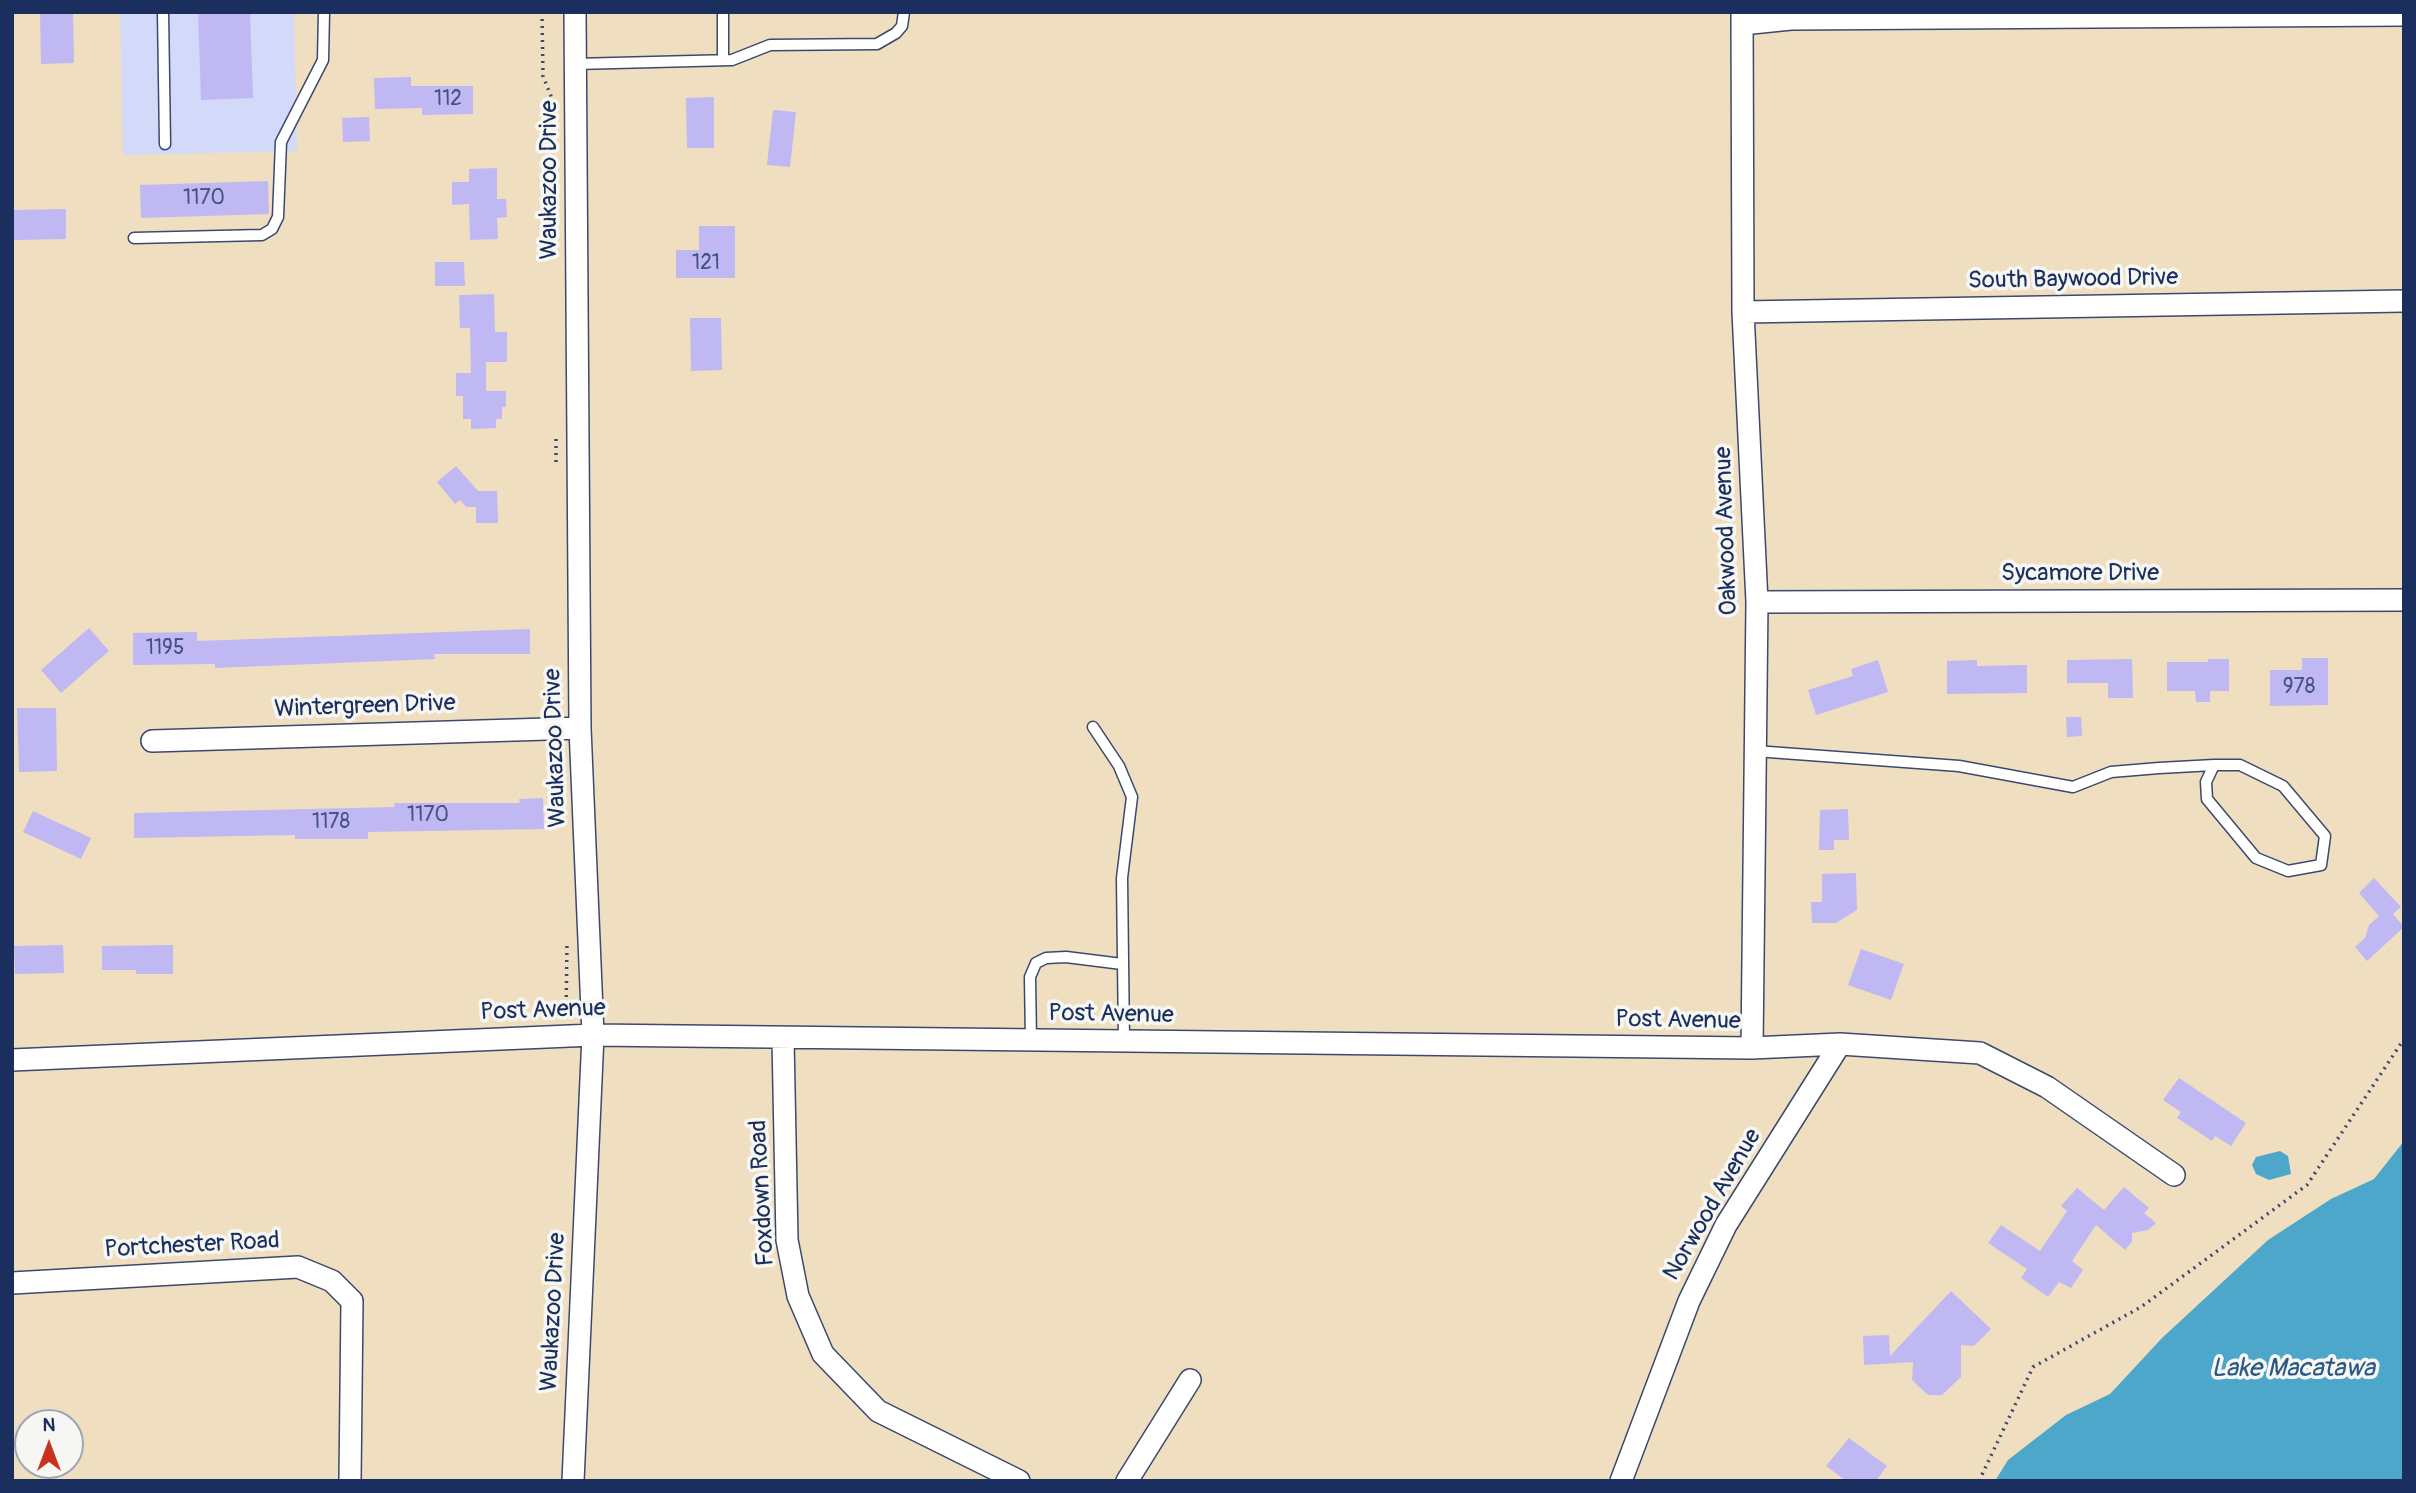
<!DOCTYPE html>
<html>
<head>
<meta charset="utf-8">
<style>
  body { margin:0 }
  #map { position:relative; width:2416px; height:1493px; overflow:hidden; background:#f0dec0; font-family:Pangolin,sans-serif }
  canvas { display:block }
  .frame { position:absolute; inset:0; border:14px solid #1b2f5e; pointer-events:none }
  .north { position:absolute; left:14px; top:1409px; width:70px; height:70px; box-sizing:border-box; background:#f6f6f2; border:2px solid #9ea6b7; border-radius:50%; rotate:0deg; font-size:19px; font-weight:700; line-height:28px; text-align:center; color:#1b2f5e }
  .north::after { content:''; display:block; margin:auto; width:24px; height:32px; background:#c8321e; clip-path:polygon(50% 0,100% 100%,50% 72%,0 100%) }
</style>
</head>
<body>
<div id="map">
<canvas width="2416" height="1493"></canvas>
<div class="frame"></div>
<div class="north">N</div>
</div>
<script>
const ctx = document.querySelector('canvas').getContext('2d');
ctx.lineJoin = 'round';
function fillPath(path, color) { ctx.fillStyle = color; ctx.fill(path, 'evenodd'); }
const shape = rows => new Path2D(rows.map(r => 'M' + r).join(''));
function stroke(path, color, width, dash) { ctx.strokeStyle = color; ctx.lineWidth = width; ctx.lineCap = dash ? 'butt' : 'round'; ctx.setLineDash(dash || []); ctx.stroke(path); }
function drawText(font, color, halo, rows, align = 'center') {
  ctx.font = font + ' Pangolin,sans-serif'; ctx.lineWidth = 7; ctx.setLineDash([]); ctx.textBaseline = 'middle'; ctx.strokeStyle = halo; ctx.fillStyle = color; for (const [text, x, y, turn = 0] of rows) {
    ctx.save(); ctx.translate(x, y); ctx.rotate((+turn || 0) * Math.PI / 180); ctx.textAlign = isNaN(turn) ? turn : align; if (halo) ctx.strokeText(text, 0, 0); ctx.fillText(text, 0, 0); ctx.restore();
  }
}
fillPath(shape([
  [120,12,294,12,297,151,123,155]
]), '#d3d9f9');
fillPath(shape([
  [2404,1141,2404,1481,1995,1481,2008,1460,2066,1415,2110,1394,2162,1338,2268,1240,2331,1199,2374,1179],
  [2280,1151,2288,1156,2291,1174,2269,1180,2256,1174,2252,1165,2256,1157]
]), '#4da7cb');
fillPath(shape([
  [40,12,73,12,74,63,41,64],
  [198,12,250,12,253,98,201,100],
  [411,77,411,86,473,86,473,114,422,115,422,108,375,109,374,78],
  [714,97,714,148,687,148,686,98],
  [773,110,796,112,790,167,767,165],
  [369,117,370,141,343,142,342,118],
  [497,168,497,199,506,199,507,217,497,218,498,239,470,240,469,204,452,205,452,182,469,182,469,169],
  [268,181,269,214,141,218,140,185],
  [66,209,66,239,14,240,13,210],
  [699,226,735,226,735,278,676,278,676,250,699,250],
  [435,262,464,262,465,286,435,286],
  [494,294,495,332,507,332,507,362,486,362,486,391,506,391,506,407,502,407,502,419,496,419,496,428,471,429,471,419,463,419,463,396,456,396,456,373,471,373,470,328,460,328,459,295],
  [690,318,721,318,722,370,691,371],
  [456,466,478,491,497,491,498,523,476,523,476,507,466,507,460,500,455,504,437,482],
  [89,628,109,651,61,693,41,670],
  [530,629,530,654,434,654,435,659,215,668,215,664,133,665,133,633,197,632,197,641],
  [2302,658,2328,658,2328,705,2270,706,2270,670,2302,670],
  [2132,659,2133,698,2108,698,2108,683,2067,683,2067,660],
  [2208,659,2229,659,2229,691,2210,691,2210,702,2196,702,2195,691,2167,691,2167,662,2208,662],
  [1878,660,1888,692,1816,715,1808,690,1853,676,1851,669],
  [1977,660,1977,666,2027,665,2027,693,1947,694,1947,661],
  [17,708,56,708,57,771,19,772],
  [2066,717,2081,717,2082,736,2067,737],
  [543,798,544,829,368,832,368,839,295,839,295,835,134,838,134,813,395,807,394,803,520,803,519,799],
  [1848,809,1849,840,1834,840,1834,850,1819,850,1820,810],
  [33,811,91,838,81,859,23,832],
  [1856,873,1857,910,1836,923,1812,923,1811,902,1822,902,1822,874],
  [2374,878,2401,907,2393,914,2404,927,2367,961,2355,947,2365,938,2369,925,2379,916,2359,893],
  [63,945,64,973,15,974,14,946],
  [173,945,173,974,136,974,136,970,102,970,102,946],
  [1861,949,1904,964,1891,1000,1848,985],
  [2179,1078,2246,1123,2231,1146,2215,1136,2212,1141,2177,1118,2181,1112,2163,1100],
  [2124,1187,2149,1208,2144,1213,2156,1223,2148,1230,2132,1233,2132,1242,2125,1250,2096,1225,2072,1261,2083,1270,2071,1288,2059,1282,2048,1297,2021,1278,2027,1269,1988,1243,2001,1225,2040,1251,2067,1211,2061,1206,2077,1188,2104,1210],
  [1951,1291,1991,1329,1974,1346,1961,1345,1961,1377,1942,1395,1928,1395,1912,1380,1913,1362,1864,1365,1863,1336,1889,1335,1890,1356],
  [1849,1438,1887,1466,1876,1481,1846,1481,1826,1466]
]), '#bfb8f3');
const lane = shape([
  [163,12,165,144],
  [723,12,723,60],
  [575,64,732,60,770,45,877,44,896,33,902,26,904,12],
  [134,238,262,235,272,229,278,217,281,142,323,60,324,12],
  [1093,727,1119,766,1132,797,1122,878,1124,1042],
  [1755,751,1959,766,2073,787,2111,772,2159,768,2214,765,2240,765,2283,786,2325,836,2321,865,2288,871,2256,858,2207,799,2206,782,2214,765],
  [1031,1041,1030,977,1036,963,1046,958,1066,957,1122,964]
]);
const street = shape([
  [1742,12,1743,312,1757,602,1752,1048],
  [1742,24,1791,19,2404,15],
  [1743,312,2404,301],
  [1757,602,2404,600],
  [152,741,580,728],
  [783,1039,787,1240,798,1296,823,1354,878,1411,1019,1481],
  [12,1060,593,1035,1752,1048,1840,1044,1980,1053,2047,1087,2174,1175],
  [12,1283,298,1267,332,1281,352,1301,350,1481],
  [573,1481,593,1035,580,728,575,12],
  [1127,1481,1190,1380],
  [1621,1481,1689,1301,1726,1225,1840,1044]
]);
stroke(lane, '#3b496d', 13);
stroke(street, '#3b496d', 24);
stroke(shape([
  [542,12,543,76,555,106],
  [556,462,556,439],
  [566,1018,567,942],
  [1979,1481,2033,1367,2141,1307,2307,1185,2404,1039]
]), '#3b496d', 3.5, [2, 5]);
stroke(lane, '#fff', 10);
stroke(street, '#fff', 21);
drawText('21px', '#445183', null, [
  ["112",448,100],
  ["1170",204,199],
  ["121",706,264],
  ["1195",165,649],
  ["978",2299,688],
  ["1170",428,816],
  ["1178",331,823]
]);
drawText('24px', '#1b2f5e', '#f6f6f2', [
  ["Waukazoo Drive",550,180,-90],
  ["South Baywood Drive",2073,280,-1],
  ["Oakwood Avenue",1727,531,-92],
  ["Sycamore Drive",2080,574],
  ["Wintergreen Drive",365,707,-2],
  ["Waukazoo Drive",556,748,-92],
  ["Post Avenue",543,1011,-2],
  ["Post Avenue",1111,1015,1],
  ["Post Avenue",1678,1021,1],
  ["Foxdown Road",763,1193,-93],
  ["Norwood Avenue",1713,1205,-60],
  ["Portchester Road",192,1246,-3],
  ["Waukazoo Drive",554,1312,-87]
]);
drawText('italic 26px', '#2c5984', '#f6f6f2', [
  ["Lake Macatawa",2293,1369]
]);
</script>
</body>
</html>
